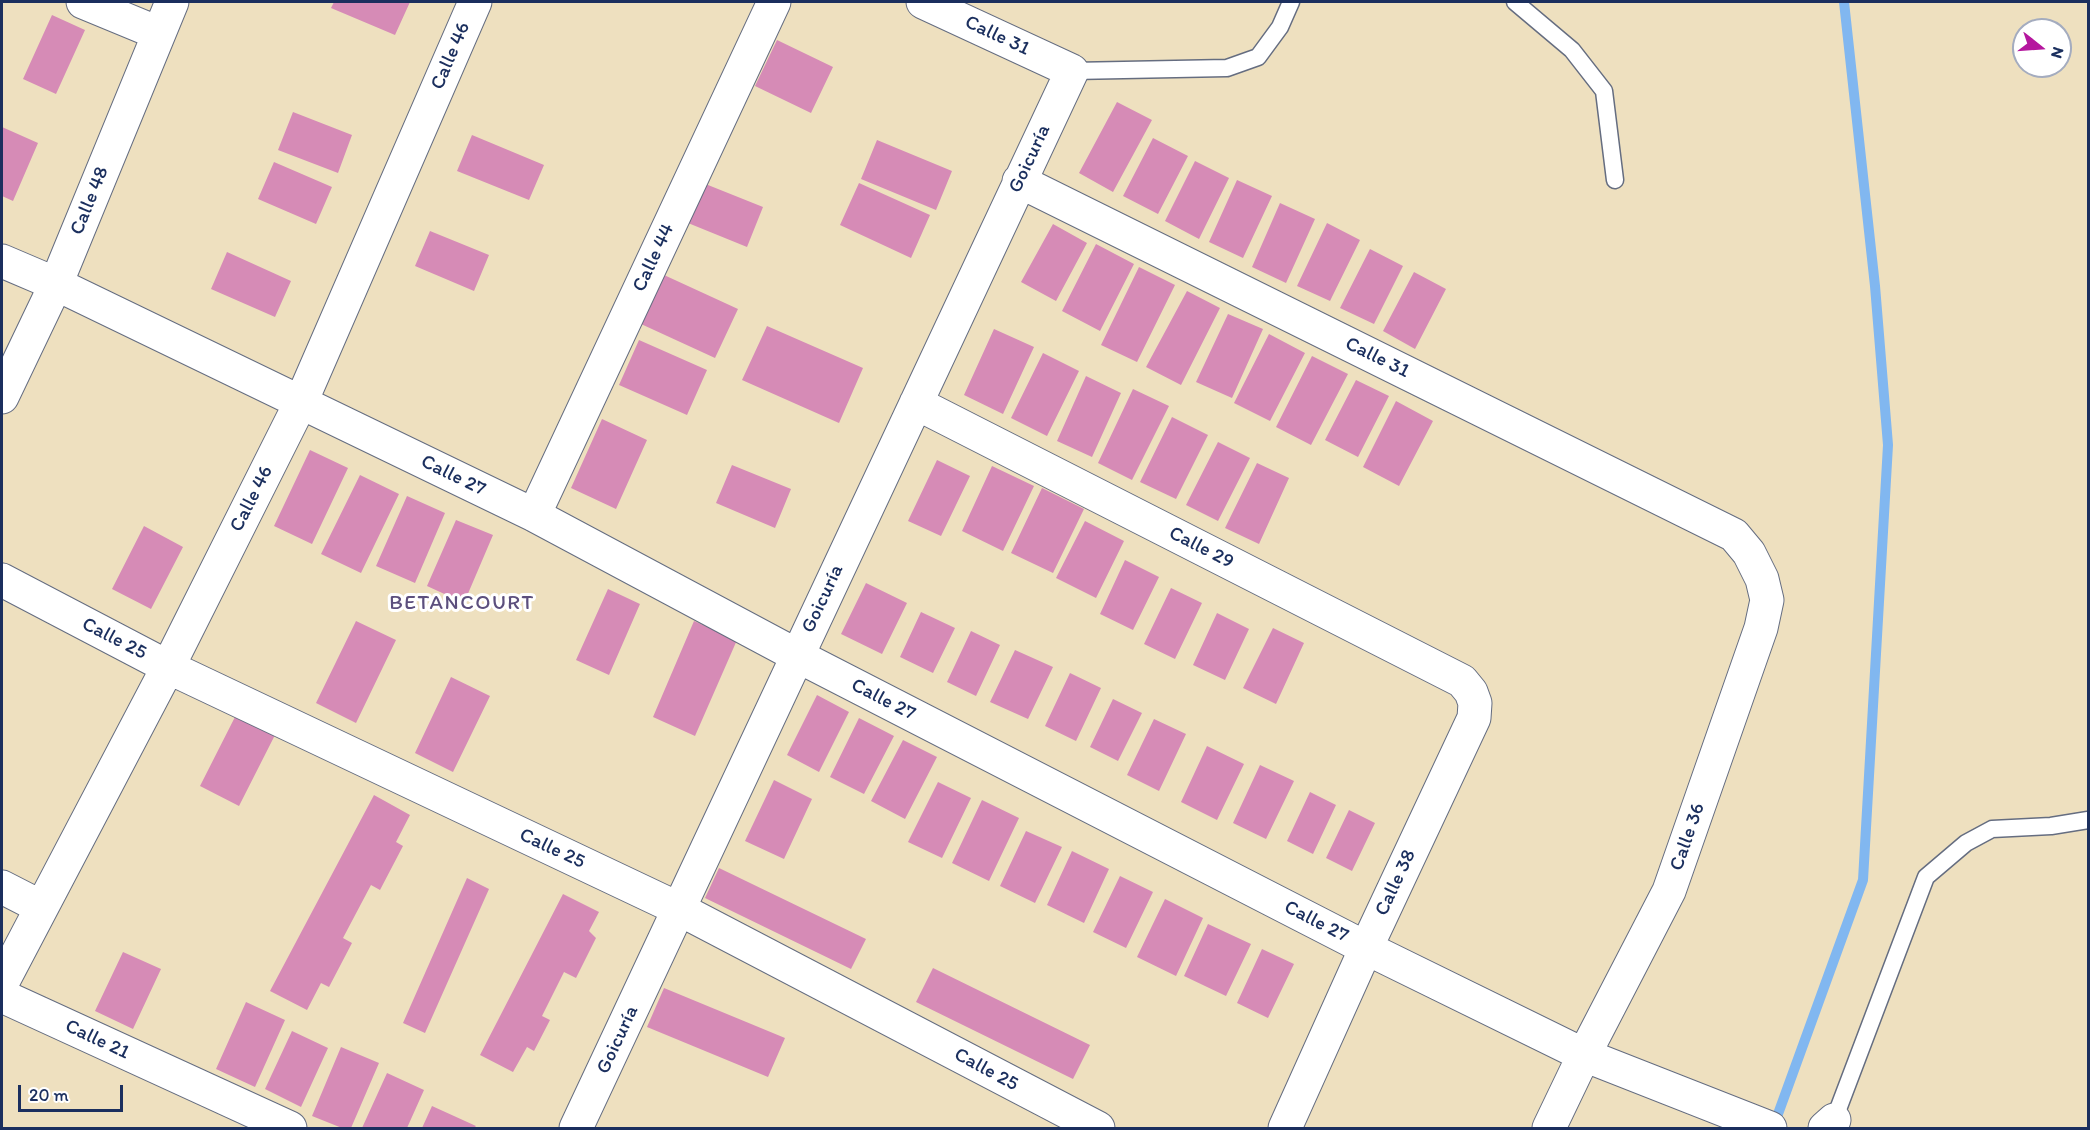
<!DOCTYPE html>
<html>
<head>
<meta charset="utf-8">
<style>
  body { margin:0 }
  #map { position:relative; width:2090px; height:1130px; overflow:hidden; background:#eee0bf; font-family:Itim,sans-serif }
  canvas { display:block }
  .frame { position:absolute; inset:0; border:3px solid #1b2f5e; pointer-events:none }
  .north { position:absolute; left:2012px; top:18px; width:60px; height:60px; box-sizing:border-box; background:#fff; border:2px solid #a4acbf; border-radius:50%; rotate:107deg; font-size:16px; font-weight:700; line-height:24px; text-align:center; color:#1b2f5e }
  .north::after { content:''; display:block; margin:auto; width:21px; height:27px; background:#b5179e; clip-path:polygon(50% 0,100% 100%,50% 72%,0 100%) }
  .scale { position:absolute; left:18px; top:1085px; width:105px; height:27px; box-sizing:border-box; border:3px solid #1b2f5e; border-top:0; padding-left:8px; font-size:18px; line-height:21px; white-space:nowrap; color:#1b2f5e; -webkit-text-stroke:4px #fff; paint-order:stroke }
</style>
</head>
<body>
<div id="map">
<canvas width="2090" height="1130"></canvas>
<div class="frame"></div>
<div class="north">N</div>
<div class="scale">20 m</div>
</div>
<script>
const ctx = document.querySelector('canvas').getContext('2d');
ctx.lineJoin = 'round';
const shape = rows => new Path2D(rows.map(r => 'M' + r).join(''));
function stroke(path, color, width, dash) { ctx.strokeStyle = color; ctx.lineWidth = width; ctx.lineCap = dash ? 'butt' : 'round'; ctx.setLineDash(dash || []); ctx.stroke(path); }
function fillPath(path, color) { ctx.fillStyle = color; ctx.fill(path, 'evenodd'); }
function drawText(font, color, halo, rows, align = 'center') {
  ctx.font = font + ' Itim,sans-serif'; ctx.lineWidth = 6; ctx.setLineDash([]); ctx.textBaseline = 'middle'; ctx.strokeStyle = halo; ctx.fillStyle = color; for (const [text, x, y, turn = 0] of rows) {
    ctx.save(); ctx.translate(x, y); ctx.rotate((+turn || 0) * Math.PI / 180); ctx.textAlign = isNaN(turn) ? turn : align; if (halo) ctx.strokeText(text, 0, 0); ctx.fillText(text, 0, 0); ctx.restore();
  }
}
stroke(shape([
  [1774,1125,1863,880,1888,445,1875,286,1844,2]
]), '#81b7f0', 10);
fillPath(shape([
  [334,2,410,2,395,35,331,8],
  [52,15,85,30,56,94,23,79],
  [777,40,833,67,811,113,755,86],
  [1117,102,1152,120,1113,192,1079,173],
  [293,112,352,135,338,173,278,150],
  [2,127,38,143,13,201,2,196],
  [472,135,544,165,529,200,457,171],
  [1153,138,1188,156,1158,214,1123,196],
  [877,140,952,171,936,210,861,179],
  [1195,161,1229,178,1199,239,1165,221],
  [274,162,332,187,316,224,258,199],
  [1237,180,1272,196,1243,258,1209,242],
  [703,183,763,207,747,247,688,223],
  [859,183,930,215,911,258,840,225],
  [1280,203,1315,219,1286,283,1252,267],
  [1327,223,1360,240,1330,301,1297,286],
  [1053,224,1087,243,1056,301,1021,282],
  [430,231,489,255,474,291,415,266],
  [1096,244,1134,264,1100,331,1062,311],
  [1370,249,1403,266,1374,324,1340,308],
  [227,252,291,281,275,317,211,289],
  [1139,267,1175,285,1137,362,1101,345],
  [1414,272,1446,289,1415,349,1383,331],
  [664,275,738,309,715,358,641,324],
  [1187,291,1220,308,1181,385,1146,367],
  [1228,314,1263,329,1232,398,1196,382],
  [767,326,863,368,839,423,742,380],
  [994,329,1034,347,1003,414,964,395],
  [1269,334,1305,353,1270,421,1234,403],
  [639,340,707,370,687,415,619,385],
  [1043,353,1079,371,1047,436,1011,418],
  [1312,356,1348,374,1311,445,1276,427],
  [1086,376,1121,393,1092,457,1057,441],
  [1356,380,1389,396,1358,457,1325,440],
  [1133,389,1169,406,1132,480,1098,463],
  [1396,401,1433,421,1399,486,1363,467],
  [1172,417,1208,435,1176,499,1140,482],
  [602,419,647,440,616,509,571,488],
  [1218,442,1250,458,1218,521,1186,505],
  [310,450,348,468,312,544,274,526],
  [937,460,970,476,941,536,908,521],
  [1257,463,1289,478,1259,544,1225,528],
  [732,465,791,489,775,528,716,503],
  [992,466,1034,486,1003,551,962,531],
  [360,475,399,494,361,573,321,554],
  [1042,488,1084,509,1053,573,1011,553],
  [407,496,445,513,415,583,376,566],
  [456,520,493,535,464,603,427,586],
  [1085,521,1124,541,1096,598,1056,578],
  [144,526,183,547,151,609,112,589],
  [1125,560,1159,577,1133,630,1100,614],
  [866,583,907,603,882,654,841,634],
  [1171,588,1202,603,1175,659,1144,644],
  [608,589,640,604,609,675,576,660],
  [921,612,955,628,933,673,900,657],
  [1217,613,1249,629,1225,680,1193,665],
  [356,621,396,640,356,723,316,703],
  [694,621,737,640,695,736,653,717],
  [1273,628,1304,643,1276,704,1243,688],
  [971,631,1000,645,976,696,947,682],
  [1015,650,1053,667,1028,719,990,702],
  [1070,673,1101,688,1076,741,1045,726],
  [451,677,490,696,453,772,415,753],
  [817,695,849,712,819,772,787,755],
  [1113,699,1142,713,1118,761,1090,747],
  [236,715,275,735,239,806,200,786],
  [859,718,894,736,864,794,830,777],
  [1154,719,1186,734,1159,791,1127,775],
  [903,740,937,757,905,819,871,801],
  [1207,746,1244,764,1217,820,1181,802],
  [1260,765,1294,781,1266,839,1233,823],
  [774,780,812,799,784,859,745,841],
  [938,782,971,798,942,858,908,842],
  [1310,792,1336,805,1313,854,1287,841],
  [374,795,410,815,396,842,403,846,380,890,371,885,343,938,352,943,329,987,321,983,307,1010,270,991],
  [982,800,1019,818,989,881,952,863],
  [1349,810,1375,823,1352,871,1326,858],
  [1026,831,1062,847,1035,903,1000,886],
  [1072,851,1109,869,1084,923,1047,905],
  [719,868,866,939,851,969,705,898],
  [1120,876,1153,892,1126,948,1093,932],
  [467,878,489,889,425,1033,403,1023],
  [563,894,599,912,589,931,596,938,576,978,564,972,542,1016,550,1020,534,1051,527,1047,513,1072,480,1055],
  [1165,899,1203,918,1176,976,1137,957],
  [1208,924,1251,944,1226,996,1184,976],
  [1262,949,1294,964,1268,1018,1237,1003],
  [123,952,161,969,133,1029,95,1011],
  [933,968,1090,1045,1073,1079,916,1002],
  [664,988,785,1038,768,1077,647,1027],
  [246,1002,285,1020,255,1087,216,1069],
  [292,1031,328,1048,301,1107,265,1089],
  [341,1047,379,1063,351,1128,342,1128,312,1116],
  [387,1073,424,1090,407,1128,362,1128],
  [432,1106,476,1126,474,1128,422,1128]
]), '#d68bb6');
const service = shape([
  [1515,2,1572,50,1604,91,1615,180],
  [1072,71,1227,68,1258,57,1280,27,1291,2],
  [1834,1120,1926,877,1966,843,1992,829,2051,826,2088,820]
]);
const minor = shape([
  [83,2,158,33],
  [1019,181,1734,535,1749,553,1762,579,1767,600,1761,628,1669,891,1584,1055,1549,1128],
  [2,261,56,284,534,515,796,655,1366,948,1584,1055,1770,1128],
  [2,397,56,284,172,2],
  [916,403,1462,681,1471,692,1475,703,1474,718,1366,948,1285,1128],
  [534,515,774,2],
  [2,580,168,667,679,909,1098,1128],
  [2,887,41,907],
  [2,983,168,667,301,402,475,2],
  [2,996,290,1128],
  [576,1128,1072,71,923,2],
  [1825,1128,1834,1120]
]);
stroke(service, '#656d80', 19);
stroke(minor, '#656d80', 35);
stroke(service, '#fff', 16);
stroke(minor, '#fff', 33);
drawText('20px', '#1b2f5e', '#fff', [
  ["Calle 31",997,36,25],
  ["Calle 46",451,56,-67],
  ["Goicuría",1030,159,-65],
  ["Calle 48",90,201,-68],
  ["Calle 44",654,258,-65],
  ["Calle 31",1377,358,26],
  ["Calle 27",453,476,26],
  ["Calle 46",252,499,-63],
  ["Calle 29",1201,548,27],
  ["Goicuría",823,599,-65],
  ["Calle 25",114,639,27],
  ["Calle 27",883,700,27],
  ["Calle 36",1688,837,-71],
  ["Calle 25",552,849,25],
  ["Calle 38",1396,883,-65],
  ["Calle 27",1316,922,27],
  ["Calle 21",97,1040,25],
  ["Goicuría",618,1040,-65],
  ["Calle 25",986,1070,28]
]);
ctx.letterSpacing = '1.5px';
drawText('21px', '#5c4f7d', '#fff', [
  ["BETANCOURT",462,604]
]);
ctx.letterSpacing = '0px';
</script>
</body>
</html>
